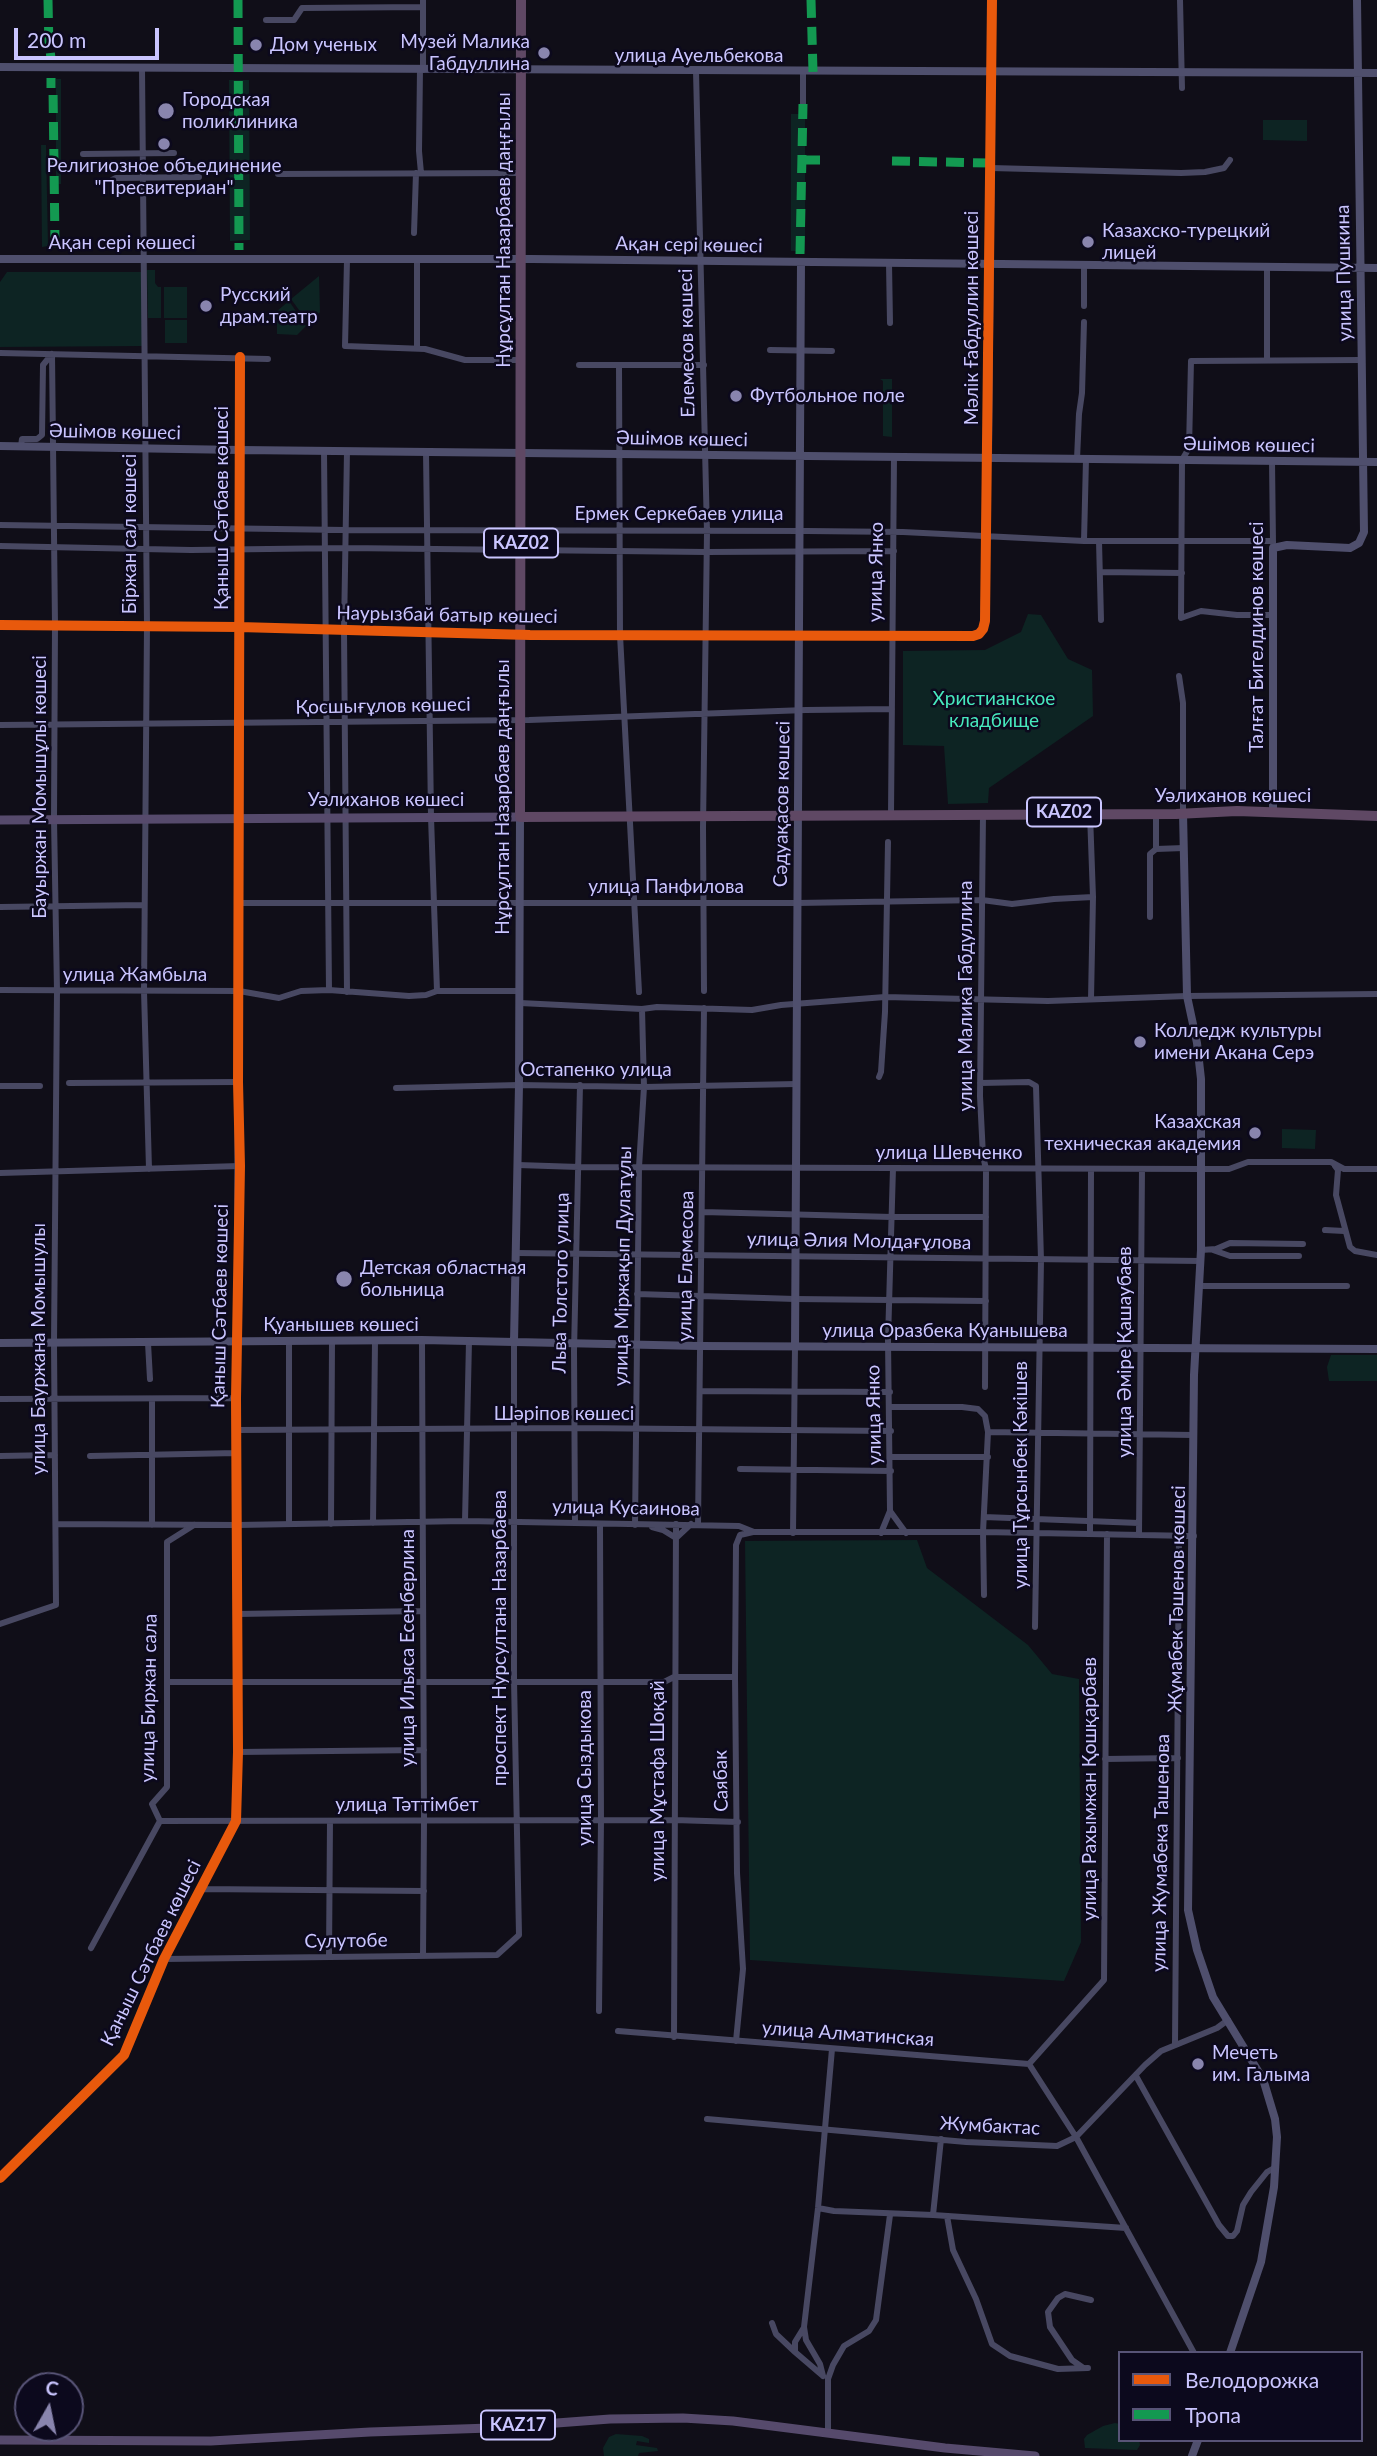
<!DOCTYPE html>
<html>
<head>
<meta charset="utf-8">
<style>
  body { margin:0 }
  #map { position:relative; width:1377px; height:2456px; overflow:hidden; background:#100e18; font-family:Lato,sans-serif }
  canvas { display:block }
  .legend { position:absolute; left:1118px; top:2351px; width:245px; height:91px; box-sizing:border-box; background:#0c091d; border:2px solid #585477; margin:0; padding:9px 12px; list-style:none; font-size:21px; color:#cac5ff }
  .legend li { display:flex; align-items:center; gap:14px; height:35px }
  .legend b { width:35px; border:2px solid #585477 }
  .north { position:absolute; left:14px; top:2372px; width:70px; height:70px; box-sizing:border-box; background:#0c091d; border:2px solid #585477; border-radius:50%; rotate:9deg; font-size:19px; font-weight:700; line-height:28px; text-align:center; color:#cac5ff }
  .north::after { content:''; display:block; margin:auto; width:24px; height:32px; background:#8985ae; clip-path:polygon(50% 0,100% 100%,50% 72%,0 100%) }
  .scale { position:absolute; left:14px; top:28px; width:145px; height:32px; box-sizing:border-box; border:4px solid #cac5ff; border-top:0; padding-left:9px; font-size:21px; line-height:24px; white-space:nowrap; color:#cac5ff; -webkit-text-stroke:5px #0c091d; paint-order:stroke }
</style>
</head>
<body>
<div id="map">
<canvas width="1377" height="2456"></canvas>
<ul class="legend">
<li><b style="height:9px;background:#e8590c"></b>Велодорожка</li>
<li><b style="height:9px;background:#139951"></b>Тропа</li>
</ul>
<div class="north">С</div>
<div class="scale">200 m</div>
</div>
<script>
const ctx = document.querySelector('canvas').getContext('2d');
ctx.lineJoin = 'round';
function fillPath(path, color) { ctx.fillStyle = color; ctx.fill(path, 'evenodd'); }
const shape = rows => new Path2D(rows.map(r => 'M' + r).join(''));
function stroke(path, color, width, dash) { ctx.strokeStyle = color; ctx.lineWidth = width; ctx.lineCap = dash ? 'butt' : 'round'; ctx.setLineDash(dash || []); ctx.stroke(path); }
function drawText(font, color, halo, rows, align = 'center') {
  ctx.font = font + ' Lato,sans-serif'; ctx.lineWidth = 5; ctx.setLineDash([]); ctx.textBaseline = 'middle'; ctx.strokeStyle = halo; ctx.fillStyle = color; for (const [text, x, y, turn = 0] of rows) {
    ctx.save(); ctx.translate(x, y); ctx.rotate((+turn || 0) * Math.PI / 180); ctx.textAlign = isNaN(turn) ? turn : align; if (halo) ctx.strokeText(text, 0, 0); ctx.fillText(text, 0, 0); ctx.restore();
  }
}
fillPath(shape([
  [56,79,61,79,61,184,56,184],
  [229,80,249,80,250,240,230,241],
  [791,114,805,114,805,251,791,251],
  [1263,120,1307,120,1307,141,1263,140],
  [41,145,46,145,48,246,42,247],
  [147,270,155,270,155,283,158,287,161,287,161,318,148,318],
  [7,272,142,272,142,346,0,347,0,282],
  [319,276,320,312,309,324,291,299],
  [164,287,187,287,187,318,164,318],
  [289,301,306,326,297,335,277,334,277,311],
  [165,320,187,320,187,343,165,343],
  [880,379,892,379,892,437,883,436,883,381],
  [1028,614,1041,615,1068,659,1092,670,1093,716,989,788,988,803,948,804,944,746,903,745,903,651,985,650,1021,632],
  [1282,1129,1316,1130,1315,1149,1282,1148],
  [1331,1355,1377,1355,1377,1381,1329,1381,1327,1367],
  [917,1540,927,1568,1028,1645,1052,1674,1079,1679,1081,1942,1064,1981,750,1960,745,1541],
  [1115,2423,1120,2424,1120,2440,1139,2440,1140,2445,1137,2450,1085,2448,1084,2439,1087,2435,1103,2426],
  [616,2434,642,2436,649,2439,649,2443,637,2441,636,2445,657,2448,658,2451,639,2453,638,2456,604,2456,603,2448,609,2437]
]), '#0d2423');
stroke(shape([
  [423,0,423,70],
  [1180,0,1182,88],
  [266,20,294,20,302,8,423,7],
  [142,68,147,626,144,991,149,1169],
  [420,69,419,151,421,173],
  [696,71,707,532,703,827,704,991],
  [803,72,803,104],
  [83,154,174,153],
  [991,168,1181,173,1205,172,1224,168,1230,160],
  [278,174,521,173],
  [112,180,116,178,199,177],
  [414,233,416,173],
  [347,260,345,346,425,349,465,360,521,360],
  [417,260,417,348],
  [889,263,890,323],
  [1267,266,1267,359],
  [1084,306,1084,265],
  [770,350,832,351],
  [0,353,268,359],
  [240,357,240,450],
  [579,365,704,365],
  [619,366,620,635,639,992],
  [21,446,22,439,37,439,42,435,43,365,52,354],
  [324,451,329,990],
  [426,452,431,817,437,991],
  [1077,459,1079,414,1082,393,1084,322],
  [1272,461,1273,543],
  [0,525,345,530,807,531,903,532,1084,541,1273,541],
  [1084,541,1086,459],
  [1099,541,1101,620],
  [0,546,191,550,345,548,706,552,894,551],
  [1100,572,1182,573],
  [1272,615,1237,615,1201,611,1181,618,1182,460,1189,448,1191,361,1361,360],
  [893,636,973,636,983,629,988,458],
  [1179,676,1183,703,1183,813],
  [0,725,529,720,806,710,892,709],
  [891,814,894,457],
  [983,814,980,1096,983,1156,986,1169,985,1387],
  [1090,814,1093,897,1091,999],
  [1156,849,1156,814],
  [239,903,797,903,982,900,1012,904,1054,899,1093,897],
  [0,907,144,905],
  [1150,917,1150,854,1156,849,1184,848],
  [0,990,239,991,279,998,301,991,329,990,409,996,426,995,437,991,520,991],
  [347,992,344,630,347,451],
  [520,1003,642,1009,657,1007,752,1010,781,1005,885,997,1048,1001,1187,996,1377,994],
  [879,1077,881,1072,885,1012,888,842],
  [69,1083,238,1082],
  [980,1083,1029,1082,1036,1086,1041,1260,1035,1627],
  [0,1086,40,1086],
  [396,1088,519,1085,644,1087,797,1084],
  [518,1165,579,1167,1201,1169,1229,1169,1248,1162,1331,1162,1344,1169,1377,1169],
  [1335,1166,1338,1170,1336,1195,1350,1247,1355,1251,1377,1255],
  [0,1173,240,1166],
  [703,1212,892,1217,986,1217],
  [1325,1230,1344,1231],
  [1201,1250,1216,1249,1230,1243,1303,1244],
  [1213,1250,1230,1256,1299,1256],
  [516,1253,1201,1261],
  [1200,1286,1347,1286],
  [637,1294,795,1299,986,1301],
  [422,1340,424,1821,423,1956],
  [148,1343,150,1379],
  [700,1391,890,1392],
  [0,1399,236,1398],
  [152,1400,152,1525],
  [890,1407,962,1407,978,1409,985,1416,988,1432,983,1532,984,1595],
  [237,1430,575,1428,891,1431],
  [988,1432,1193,1435],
  [0,1456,55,1455],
  [90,1456,237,1453],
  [891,1457,988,1457],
  [740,1469,891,1471],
  [890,1511,906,1533],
  [984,1517,1139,1523],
  [465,1521,469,1341],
  [373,1523,375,1341],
  [575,1523,574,1351,580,1085],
  [56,1524,238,1525,465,1521,739,1526,754,1532,983,1532,1194,1536],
  [289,1524,289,1342],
  [331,1524,332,1342],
  [635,1525,639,1167,644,1087,642,1009],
  [698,1525,704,1008],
  [652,1527,663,1530,676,1538,691,1524],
  [793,1533,795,1346],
  [881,1533,890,1511,888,1340,893,1168],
  [1090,1534,1091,1169],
  [1139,1535,1142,1169],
  [237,1614,423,1611],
  [0,1624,56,1605,54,1343,57,991,54,819,55,625,52,354],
  [167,1682,664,1682,674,1677,735,1677],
  [238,1752,424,1750],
  [1105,1759,1178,1758],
  [160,1821,674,1820,738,1822],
  [201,1889,424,1891],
  [91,1948,160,1821,152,1804,167,1787,167,1542,194,1525],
  [329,1957,330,1821],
  [164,1959,497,1955,519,1935,514,1680,514,1342],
  [599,2011,601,1820,600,1524],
  [618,2031,1029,2064,1104,1980,1107,1534],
  [674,2037,676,1524],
  [736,2041,743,1969,737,1873,735,1677,736,1545,740,1535,753,1532],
  [1175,2044,1179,1535],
  [1029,2064,1076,2137,1194,2353],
  [1136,2076,1219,2225,1228,2236,1233,2236,1237,2231,1243,2205,1251,2192,1267,2172,1276,2167],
  [707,2119,966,2142,1057,2146,1076,2137,1145,2065,1161,2051,1217,2028,1228,2020],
  [0,2178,124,2055,164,1959,236,1821,238,1342],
  [818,2208,834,2211,933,2215,1126,2228],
  [933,2215,941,2139],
  [947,2216,953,2250,976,2299,992,2344,1010,2356,1058,2369,1088,2368],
  [772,2323,776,2334,795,2352],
  [803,2329,795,2342,795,2352,823,2376],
  [1082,2367,1072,2360,1050,2327,1048,2312,1058,2298,1065,2294,1091,2300],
  [823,2376,820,2364,806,2340,804,2327,818,2208,832,2049],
  [828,2433,828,2379,833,2365,844,2346,869,2331,876,2320,890,2215]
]), '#484862', 6);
stroke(shape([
  [0,67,1377,73],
  [0,259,532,259,1377,268],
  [0,446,240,450,1377,462],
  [988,458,992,0],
  [0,625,239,627,530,635,893,636],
  [1273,812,1273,548,1287,545,1350,548,1359,543,1364,532,1357,0],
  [1183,813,1187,996,1197,1043,1201,1079,1201,1250,1194,1375,1188,1910,1197,1950,1213,1997,1263,2079,1275,2119,1277,2137,1274,2187,1261,2262,1230,2353],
  [238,1342,240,450],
  [514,1342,519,1085,520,817],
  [0,1343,422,1340,700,1346,1377,1349],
  [795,1346,801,262],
  [1192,2456,1198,2440]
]), '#4f4f6d', 8);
stroke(shape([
  [0,820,520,817],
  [0,2440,211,2441,370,2432,490,2428,610,2419,683,2418,733,2421,945,2448,1035,2456]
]), '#564a6c', 9);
stroke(shape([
  [521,0,520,817,1176,814,1237,811,1377,816]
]), '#5f4864', 10);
stroke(shape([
  [48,0,49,50,50,50,51,58],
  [238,0,239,250],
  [811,0,813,72],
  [802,160,828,160],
  [892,161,991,163],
  [50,243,55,243,53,89,51,89,51,78],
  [800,254,803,104]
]), '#139951', 9, [18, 9]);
stroke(shape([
  [0,625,239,627,530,635,973,636,979,634,983,629,985,621,992,0],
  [0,2178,124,2055,164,1959,236,1821,238,1752,236,1398,240,1166,238,1082,240,357]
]), '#e8590c', 10);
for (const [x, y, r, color] of [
  [256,45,7,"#8985ae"],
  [544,53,7,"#8985ae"],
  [166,111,9,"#8985ae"],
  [164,144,7,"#8985ae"],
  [1088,242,7,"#8985ae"],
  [206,306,7,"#8985ae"],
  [736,396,7,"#8985ae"],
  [1140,1042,7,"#8985ae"],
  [1255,1133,7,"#8985ae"],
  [344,1279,9,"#8985ae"],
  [1198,2064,7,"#8985ae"]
]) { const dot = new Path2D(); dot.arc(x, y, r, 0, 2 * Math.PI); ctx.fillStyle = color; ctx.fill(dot); stroke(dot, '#0c091d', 2.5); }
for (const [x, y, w] of [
  [521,543,74],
  [1064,812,74],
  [518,2425,74]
]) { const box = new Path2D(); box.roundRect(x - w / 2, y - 14.5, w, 29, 5); ctx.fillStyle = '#0c091d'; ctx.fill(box); stroke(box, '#cac5ff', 2); }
drawText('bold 18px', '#cac5ff', null, [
  ["KАZ02",521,543],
  ["KАZ02",1064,812],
  ["KAZ17",518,2425]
]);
drawText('19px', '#cac5ff', '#0c091d', [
  ["Музей Малика",530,42,"right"],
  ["Габдуллина",530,64,"right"],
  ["Дом ученых",270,45],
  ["Городская",182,100],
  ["поликлиника",182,122],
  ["Религиозное объединение",164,166,"center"],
  ["\"Пресвитериан\"",164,188,"center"],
  ["Казахско-турецкий",1102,231],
  ["лицей",1102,253],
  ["Русский",220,295],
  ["драм.театр",220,317],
  ["Футбольное поле",750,396],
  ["Колледж культуры",1154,1031],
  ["имени Акана Серэ",1154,1053],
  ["Казахская",1241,1122,"right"],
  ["техническая академия",1241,1144,"right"],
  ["Детская областная",360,1268],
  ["больница",360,1290],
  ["Мечеть",1212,2053],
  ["им. Галыма",1212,2075]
], 'left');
drawText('19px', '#cac5ff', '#0c091d', [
  ["улица Ауельбекова",699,56],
  ["Нұрсұлтан Назарбаев даңғылы",504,230,-90],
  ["Ақан сері көшесі",122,243],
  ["Ақан сері көшесі",689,245,1],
  ["улица Пушкина",1344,273,-91],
  ["Мәлік Ғабдуллин көшесі",972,318,-90],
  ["Елемесов көшесі",687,343,-91],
  ["Әшімов көшесі",115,432,1],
  ["Әшімов көшесі",682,439,1],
  ["Әшімов көшесі",1249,445,1],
  ["Қаныш Сәтбаев көшесі",222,508,-90],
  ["Ермек Серкебаев улица",679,514],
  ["Біржан сал көшесі",130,534,-90],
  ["улица Янко",876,572,-89],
  ["Наурызбай батыр көшесі",447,615,1],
  ["Талғат Бигелдинов көшесі",1257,637,-90],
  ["Қосшығұлов көшесі",383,706,-1],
  ["Бауыржан Момышұлы көшесі",40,787,-90],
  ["Уәлиханов көшесі",1233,796],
  ["Нұрсұлтан Назарбаев даңғылы",503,797,-90],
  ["Уәлиханов көшесі",386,800],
  ["Сәдуақасов көшесі",782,804,-89],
  ["улица Панфилова",666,887],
  ["улица Жамбыла",135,975],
  ["улица Малика Габдуллина",966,996,-90],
  ["Остапенко улица",596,1070],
  ["улица Шевченко",949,1153],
  ["улица Әлия Молдағұлова",859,1241,1],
  ["улица Міржақып Дулатұлы",623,1266,-89],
  ["улица Елемесова",686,1266,-89],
  ["Льва Толстого улица",561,1283,-89],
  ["Қаныш Сәтбаев көшесі",220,1306,-89],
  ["Қуанышев көшесі",341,1325],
  ["улица Оразбека Куанышева",945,1331],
  ["улица Бауржана Момышулы",39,1349,-90],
  ["улица Әміре Қашаубаев",1125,1352,-90],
  ["Шәріпов көшесі",564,1414],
  ["улица Янко",874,1415,-91],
  ["улица Тұрсынбек Кәкішев",1021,1475,-90],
  ["улица Кусаинова",626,1508,1],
  ["Жұмабек Тәшенов көшесі",1177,1599,-89],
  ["проспект Нурсултана Назарбаева",500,1638,-90],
  ["улица Ильяса Есенберлина",408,1648,-90],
  ["улица Биржан сала",149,1698,-89],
  ["улица Сыздыкова",585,1768,-90],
  ["улица Мұстафа Шоқай",658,1781,-90],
  ["Саябак",721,1781,-91],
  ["улица Рахымжан Қошқарбаев",1090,1789,-90],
  ["улица Тәттімбет",407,1805],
  ["улица Жумабека Ташенова",1161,1853,-89],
  ["Сулутобе",346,1941,-1],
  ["Қаныш Сәтбаев көшесі",151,1953,-64],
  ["улица Алматинская",848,2034,4],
  ["Жумбактас",990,2126,3]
]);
drawText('19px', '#47e9bd', '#0c091d', [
  ["Христианское",994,699],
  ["кладбище",994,721]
]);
</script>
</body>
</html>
